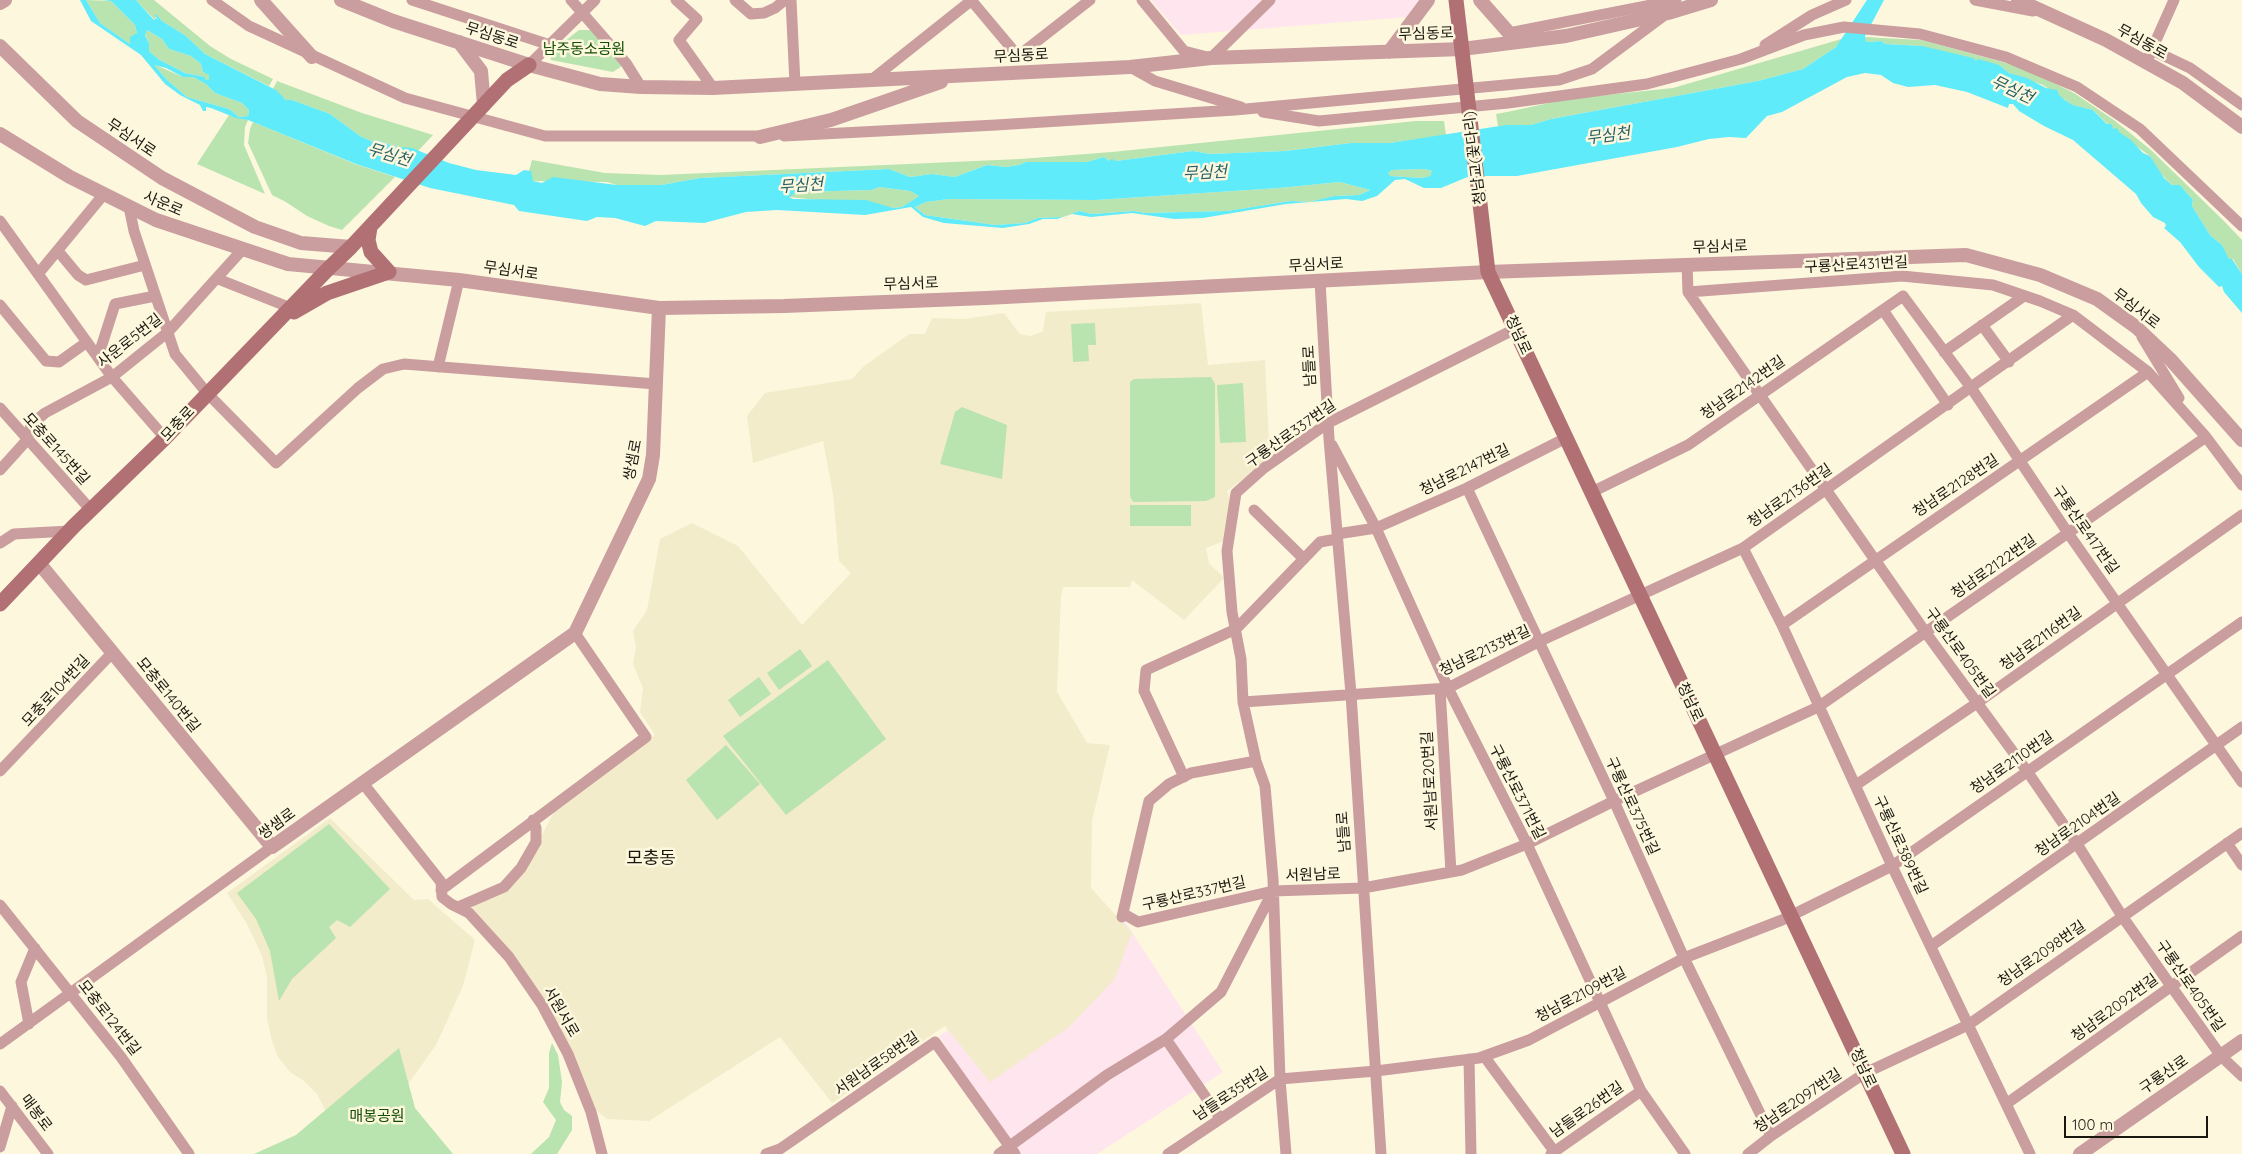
<!DOCTYPE html>
<html>
<head>
<meta charset="utf-8">
<style>
  body { margin:0 }
  #map { position:relative; width:2242px; height:1154px; overflow:hidden; background:#fdf7de; font-family:Quicksand,sans-serif }
  canvas { display:block }
  .scale { position:absolute; left:2064px; top:1116px; width:144px; height:22px; box-sizing:border-box; border:2px solid #19170e; border-top:0; padding-left:6px; font-size:15px; line-height:18px; white-space:nowrap; color:#19170e; -webkit-text-stroke:4px #fdf7de; paint-order:stroke }
</style>
</head>
<body>
<div id="map">
<canvas width="2242" height="1154"></canvas>
<div class="scale">100 m</div>
</div>
<script>
const ctx = document.querySelector('canvas').getContext('2d');
ctx.lineJoin = 'round';
function fillPath(path, color) { ctx.fillStyle = color; ctx.fill(path, 'evenodd'); }
const shape = rows => new Path2D(rows.map(r => 'M' + r).join(''));
function stroke(path, color, width, dash) { ctx.strokeStyle = color; ctx.lineWidth = width; ctx.lineCap = dash ? 'butt' : 'round'; ctx.setLineDash(dash || []); ctx.stroke(path); }
function drawText(font, color, halo, rows, align = 'center') {
  ctx.font = font + ' Quicksand,"Noto Sans KR",sans-serif'; ctx.lineWidth = 5; ctx.setLineDash([]); ctx.textBaseline = 'middle'; ctx.strokeStyle = halo; ctx.fillStyle = color; for (const [text, x, y, turn = 0] of rows) {
    ctx.save(); ctx.translate(x, y); ctx.rotate((+turn || 0) * Math.PI / 180); ctx.textAlign = isNaN(turn) ? turn : align; if (halo) ctx.strokeText(text, 0, 0); ctx.fillText(text, 0, 0); ctx.restore();
  }
}
fillPath(shape([
  [1151,0,1422,0,1408,17,1181,35],
  [1122,917,1223,1072,1097,1154,1015,1154,939,1036]
]), '#ffe5ed');
fillPath(shape([
  [1201,303,1208,365,1265,360,1269,443,1279,452,1227,491,1231,501,1224,541,1206,548,1209,563,1224,578,1184,620,1132,580,1130,587,1063,587,1061,596,1057,692,1087,743,1110,745,1092,821,1091,888,1132,933,1114,980,1068,1028,990,1082,945,1026,832,1103,780,1037,649,1121,607,1119,596,1110,572,1052,471,909,480,900,495,893,532,854,554,812,655,735,640,712,643,688,633,664,636,647,633,631,647,610,660,539,692,523,738,546,802,625,851,573,839,561,833,494,823,441,753,463,747,416,765,393,852,379,863,367,909,334,925,334,932,318,964,319,1004,313,1020,334,1031,336,1043,331,1046,312],
  [330,818,414,900,428,899,475,940,463,986,436,1045,404,1090,327,1114,317,1094,304,1081,290,1072,278,1057,272,1041,267,1018,267,977,262,956,247,924,227,893]
]), '#f3eccb');
fillPath(shape([
  [86,0,111,1,135,25,137,33,130,44,100,23],
  [136,0,154,0,210,46,231,59,273,79,269,86,205,54,186,36,162,21,157,15,155,20],
  [147,30,162,39,169,49,191,56,201,64,203,72,210,75,209,80,206,80,205,77,185,73,158,59,149,51,149,43,145,34],
  [579,30,592,30,622,66,613,72,551,60,550,53],
  [1865,37,1921,40,2003,62,2036,74,2074,93,2114,120,2151,150,2225,222,2242,240,2242,274,2233,259,2229,259,2226,255,2222,245,2210,235,2192,206,2193,200,2180,185,2172,185,2159,172,2150,156,2113,129,2093,110,2073,105,2043,85,2009,73,1998,65,1976,61,1921,46,1885,44,1882,41,1866,42],
  [1845,38,1836,47,1803,69,1758,81,1551,119,1531,125,1498,126,1496,114,1507,112,1568,99,1673,88],
  [153,64,183,77,193,77,206,84,215,93,242,103,249,110,248,116,239,117,229,109,187,97,167,80],
  [277,81,362,113,433,135,418,151,397,147,376,140,373,142,360,136,330,114,292,100,286,100,273,89],
  [229,115,248,120,245,127,244,145,265,194,197,164],
  [1416,121,1444,121,1446,135,1390,143,1351,143,1285,151,1210,154,1193,151,1116,161,1109,161,1104,157,1087,162,1026,162,1019,165,1006,167,987,165,955,177,932,174,910,177,889,169,700,178,661,185,617,185,607,182,532,181,529,171,532,160,605,173,661,175,1020,159,1112,152],
  [253,122,355,164,395,177,342,230,329,226,307,216,286,202,272,195,248,143,250,129],
  [1424,169,1432,171,1430,176,1422,178,1389,176,1388,172,1392,170],
  [1340,182,1370,190,1359,195,1334,196,1309,202,1291,201,1227,211,1145,213,1134,211,1092,214,1079,211,1063,217,1038,218,1025,223,995,225,925,215,915,207,926,202,949,199,1096,200,1279,188],
  [879,187,910,191,919,196,902,207,893,208,789,197,790,194,797,192,872,190],
  [1095,323,1096,345,1088,345,1089,361,1073,362,1071,324],
  [1211,377,1215,384,1215,497,1206,501,1133,502,1130,496,1130,382,1134,379],
  [1243,383,1246,442,1220,443,1217,385],
  [962,407,1007,425,1002,479,940,464,955,412],
  [1130,505,1191,505,1191,526,1130,526],
  [800,649,812,666,779,690,767,673],
  [828,660,886,739,786,815,723,736],
  [759,677,771,694,740,717,728,700],
  [726,745,760,784,717,820,686,780],
  [329,824,390,889,350,927,337,920,329,927,336,938,292,979,279,1001,270,951,256,919,237,893],
  [552,1043,558,1055,562,1082,560,1102,564,1110,572,1116,572,1130,557,1154,531,1154,549,1137,556,1120,543,1102,549,1088,549,1053],
  [399,1048,415,1108,453,1154,254,1154,296,1135]
]), '#b9e3af');
fillPath(shape([
  [80,0,86,0,100,23,130,44,130,37,137,33,135,25,111,1,102,0,136,0,154,20,157,18,155,15,157,15,162,21,186,36,205,54,276,90,286,100,292,100,330,114,360,136,373,142,376,140,397,147,412,148,449,163,476,170,516,175,524,170,531,171,533,181,542,183,553,177,617,185,661,185,700,178,889,169,910,177,932,174,955,177,987,165,1006,167,1019,165,1026,162,1087,162,1104,157,1109,161,1112,159,1116,161,1193,151,1210,154,1285,151,1351,143,1390,143,1506,125,1531,125,1551,119,1758,81,1803,69,1836,47,1867,0,1884,0,1865,36,1866,42,1882,41,1885,44,1922,46,1973,58,1976,61,1978,59,1999,65,2009,73,2027,78,2046,88,2057,90,2059,95,2065,100,2073,105,2093,110,2107,124,2112,124,2113,129,2117,128,2119,132,2131,140,2143,153,2150,156,2164,178,2172,185,2180,185,2193,200,2192,206,2210,235,2222,245,2229,259,2232,259,2242,274,2242,313,2224,292,2222,286,2219,287,2199,267,2180,242,2164,228,2166,226,2165,223,2153,217,2141,203,2136,194,2073,140,2044,126,2019,111,2013,104,2009,104,2008,108,1967,92,1935,85,1908,87,1893,83,1881,75,1865,73,1847,77,1782,112,1767,116,1746,138,1729,137,1709,139,1677,147,1517,176,1470,176,1441,188,1424,188,1405,179,1395,180,1377,196,1362,201,1346,199,1286,204,1203,218,1174,219,1132,213,1091,217,1072,214,1057,219,1043,219,1029,224,1003,228,944,223,923,217,911,207,865,215,777,210,746,212,704,223,656,221,645,226,615,218,597,217,587,221,519,211,514,205,430,188,356,164,248,120,236,118,211,108,206,107,206,111,203,111,200,105,180,95,165,84,141,55,91,21],
  [147,30,162,39,169,49,191,56,201,64,203,72,209,75,209,80,206,80,205,77,185,73,158,59,149,51,149,43,145,35],
  [154,65,166,68,183,77,193,77,206,84,215,93,242,103,249,110,248,116,239,117,229,109,187,97,167,80],
  [1424,169,1432,171,1430,176,1422,178,1390,176,1388,173,1392,170],
  [1340,182,1370,190,1359,195,1334,196,1309,202,1291,201,1227,211,1145,213,1134,211,1092,214,1079,211,1063,217,1038,218,1025,223,995,225,925,215,915,207,926,202,949,199,1096,200,1279,188],
  [879,187,910,191,919,196,902,207,893,208,866,200,793,199,789,197,797,192,872,190]
]), '#5febfa');
stroke(shape([
  [212,0,249,26,405,98,545,136,768,136],
  [412,0,550,45],
  [571,0,626,63,641,87],
  [676,0,697,19,679,40,713,88],
  [735,0,751,14,764,13,775,8,785,0],
  [791,0,795,84],
  [971,0,1018,56],
  [1142,0,1184,51,1211,58,1270,0],
  [1975,0,2033,11],
  [1509,33,1676,0],
  [1765,45,1812,15,1846,0],
  [2152,50,2190,68,2242,105],
  [1018,56,1090,0],
  [2149,56,2174,0],
  [529,65,595,0],
  [1130,67,1155,81,1241,107],
  [870,81,972,0],
  [1263,112,1319,121,1508,103,1647,84,1741,59,1804,35,1844,27,1920,34,2006,57,2077,87,2140,129,2242,226],
  [784,136,996,125,1235,110,1559,80,1592,69,1666,14],
  [129,207,134,231,175,354,207,393,276,463,358,388,383,369,404,364,656,384],
  [0,221,112,377,165,438],
  [58,251,78,275,86,280,145,265],
  [1687,264,1688,292,1926,633,2027,771,2077,844,2122,916,2171,986,2221,1056,2242,1076],
  [38,274,104,194],
  [218,279,291,308],
  [1320,281,1329,439,1351,694,1381,1154],
  [1688,292,1902,276,1993,285,2040,301,2073,315,2148,372,2206,437,2242,485],
  [1903,296,1972,389,2068,533,2242,782],
  [0,305,46,361,59,362,87,342],
  [1883,310,1948,405],
  [1982,325,2009,362],
  [2142,337,2179,398],
  [1944,352,2024,296],
  [98,357,115,304,155,296],
  [438,367,459,280],
  [0,408,90,509],
  [1332,445,1376,528,1448,688,1527,844,1641,1091,1685,1154],
  [0,470,27,440,31,425,45,413,112,377,168,332,242,250],
  [1467,488,1614,801,1684,958,1771,1136],
  [1592,492,1688,445,1903,296],
  [1254,510,1304,559],
  [1337,534,1376,528,1467,488,1566,438],
  [0,543,14,534,69,531],
  [1743,548,1782,625,1892,866,2030,1154],
  [1782,625,2148,372],
  [1440,689,1451,872],
  [1243,702,1448,688,1538,642,1743,548,2073,315],
  [1256,761,1191,773,1169,784,1149,801,1122,917,1124,914,1138,922,1273,891,1363,888,1462,870,1527,844,1614,801,1818,707,2206,437],
  [0,771,112,653],
  [1184,777,1144,691,1146,670,1236,629,1320,542,1337,539],
  [362,782,441,882,442,897,451,904,469,913,509,957,542,1005,568,1054,591,1112,602,1154],
  [1856,785,1977,703,2242,515],
  [2227,843,2242,865],
  [441,890,646,737,575,633],
  [0,905,121,1057,189,1154],
  [458,907,504,887,521,868,536,842,536,828,533,820],
  [1931,946,2242,727],
  [29,1024,21,982,35,948],
  [1166,1039,1220,1118],
  [0,1044,272,847],
  [1484,1056,1554,1151],
  [1469,1059,1471,1154],
  [0,1091,48,1154],
  [2006,1104,2242,936],
  [0,1147,12,1106],
  [766,1154,780,1149,935,1042,1015,1154],
  [999,1154,1107,1075,1166,1039,1221,992,1272,893],
  [1168,1154,1280,1079,1376,1071,1479,1058,1529,1040,1684,958,1782,920,1892,866,2242,622],
  [1286,1154,1280,1079,1273,879,1265,786,1256,761,1243,702,1241,659,1232,612,1227,551,1236,493,1264,468,1328,423,1515,329],
  [1551,1154,1641,1091],
  [1748,1154,1771,1136,1865,1073,1968,1025,2242,833]
]), '#ca9d9f', 11);
stroke(shape([
  [261,0,312,57],
  [341,0,393,21,529,65,600,84,641,87,713,88,1130,67,1211,58,1462,49,1566,36,1668,13,1711,0],
  [1480,0,1517,42],
  [2018,0,2106,40,2183,83,2242,127],
  [0,3,5,0],
  [459,42,481,71,484,105],
  [0,46,77,121,162,178,255,227,301,243,351,247],
  [1389,52,1428,0],
  [0,134,70,177,156,220,288,264,459,280,659,308,784,306,986,298,1488,272,1966,255,2040,275,2097,299,2136,327,2170,359,2242,440],
  [760,137,831,120,941,82],
  [39,563,272,847,575,633,649,479,653,455,659,308],
  [2080,1154,2242,1041]
]), '#ca9d9f', 14);
stroke(shape([
  [1456,0,1488,272,1903,1154],
  [294,312,327,293,389,272,371,252,368,240,370,227],
  [0,604,74,526,165,438,328,269,351,247,507,80,529,65]
]), '#b17074', 15);
drawText('15px', '#19170e', '#fdf7de', [
  ["무심동로",1426,34,-2],
  ["무심동로",492,36,18],
  ["무심동로",2142,42,29],
  ["무심동로",1021,56,-3],
  ["무심서로",131,138,34],
  ["청남교(꽃다리)",1475,158,-97],
  ["사운로",163,204,23],
  ["무심서로",1720,247,-2],
  ["무심서로",1316,265,-3],
  ["구룡산로431번길",1856,265,-3],
  ["무심서로",511,271,8],
  ["무심서로",911,284,-2],
  ["무심서로",2136,309,38],
  ["청남로",1518,335,65],
  ["사운로5번길",130,341,-38],
  ["남들로",1310,366,-93],
  ["청남로2142번길",1743,388,-35],
  ["모충로",178,424,-47],
  ["구룡산로337번길",1291,434,-35],
  ["모충로145번길",56,449,48],
  ["쌍샘로",633,460,-79],
  ["청남로2147번길",1465,470,-26],
  ["청남로2128번길",1956,486,-34],
  ["청남로2136번길",1790,496,-35],
  ["구룡산로417번길",2085,530,55],
  ["청남로2122번길",1994,567,-35],
  ["청남로2116번길",2041,639,-36],
  ["청남로2133번길",1485,651,-25],
  ["구룡산로405번길",1960,653,54],
  ["모충로104번길",56,691,-47],
  ["모충로140번길",168,695,51],
  ["청남로",1690,702,65],
  ["청남로2110번길",2012,763,-35],
  ["서원남로20번길",1430,781,-93],
  ["구룡산로371번길",1517,792,63],
  ["구룡산로375번길",1632,806,65],
  ["쌍샘로",277,824,-36],
  ["청남로2104번길",2078,825,-35],
  ["남들로",1344,832,-94],
  ["구룡산로389번길",1900,845,65],
  ["서원남로",1313,875,-2],
  ["구룡산로337번길",1194,894,-13],
  ["청남로2098번길",2042,954,-35],
  ["구룡산로405번길",2190,986,55],
  ["청남로2109번길",1581,995,-28],
  ["청남로2092번길",2115,1008,-36],
  ["서원서로",561,1012,60],
  ["모충로124번길",109,1018,52],
  ["서원남로58번길",877,1064,-35],
  ["청남로",1863,1068,65],
  ["구룡산로",2164,1075,-35],
  ["남들로35번길",1231,1094,-33],
  ["청남로2097번길",1798,1101,-34],
  ["남들로26번길",1587,1110,-35],
  ["매봉로",36,1113,53]
]);
drawText('15px', '#124e00', '#fdf7de', [
  ["남주동소공원",584,49],
  ["매봉공원",377,1116]
]);
drawText('italic 16px', '#276167', '#fdf7de', [
  ["무심천",2012,90,25],
  ["무심천",1608,136,-7],
  ["무심천",389,155,17],
  ["무심천",1205,173,-3],
  ["무심천",801,186,-4]
]);
drawText('18px', '#19170e', '#fdf7de', [
  ["모충동",651,859]
]);
</script>
</body>
</html>
